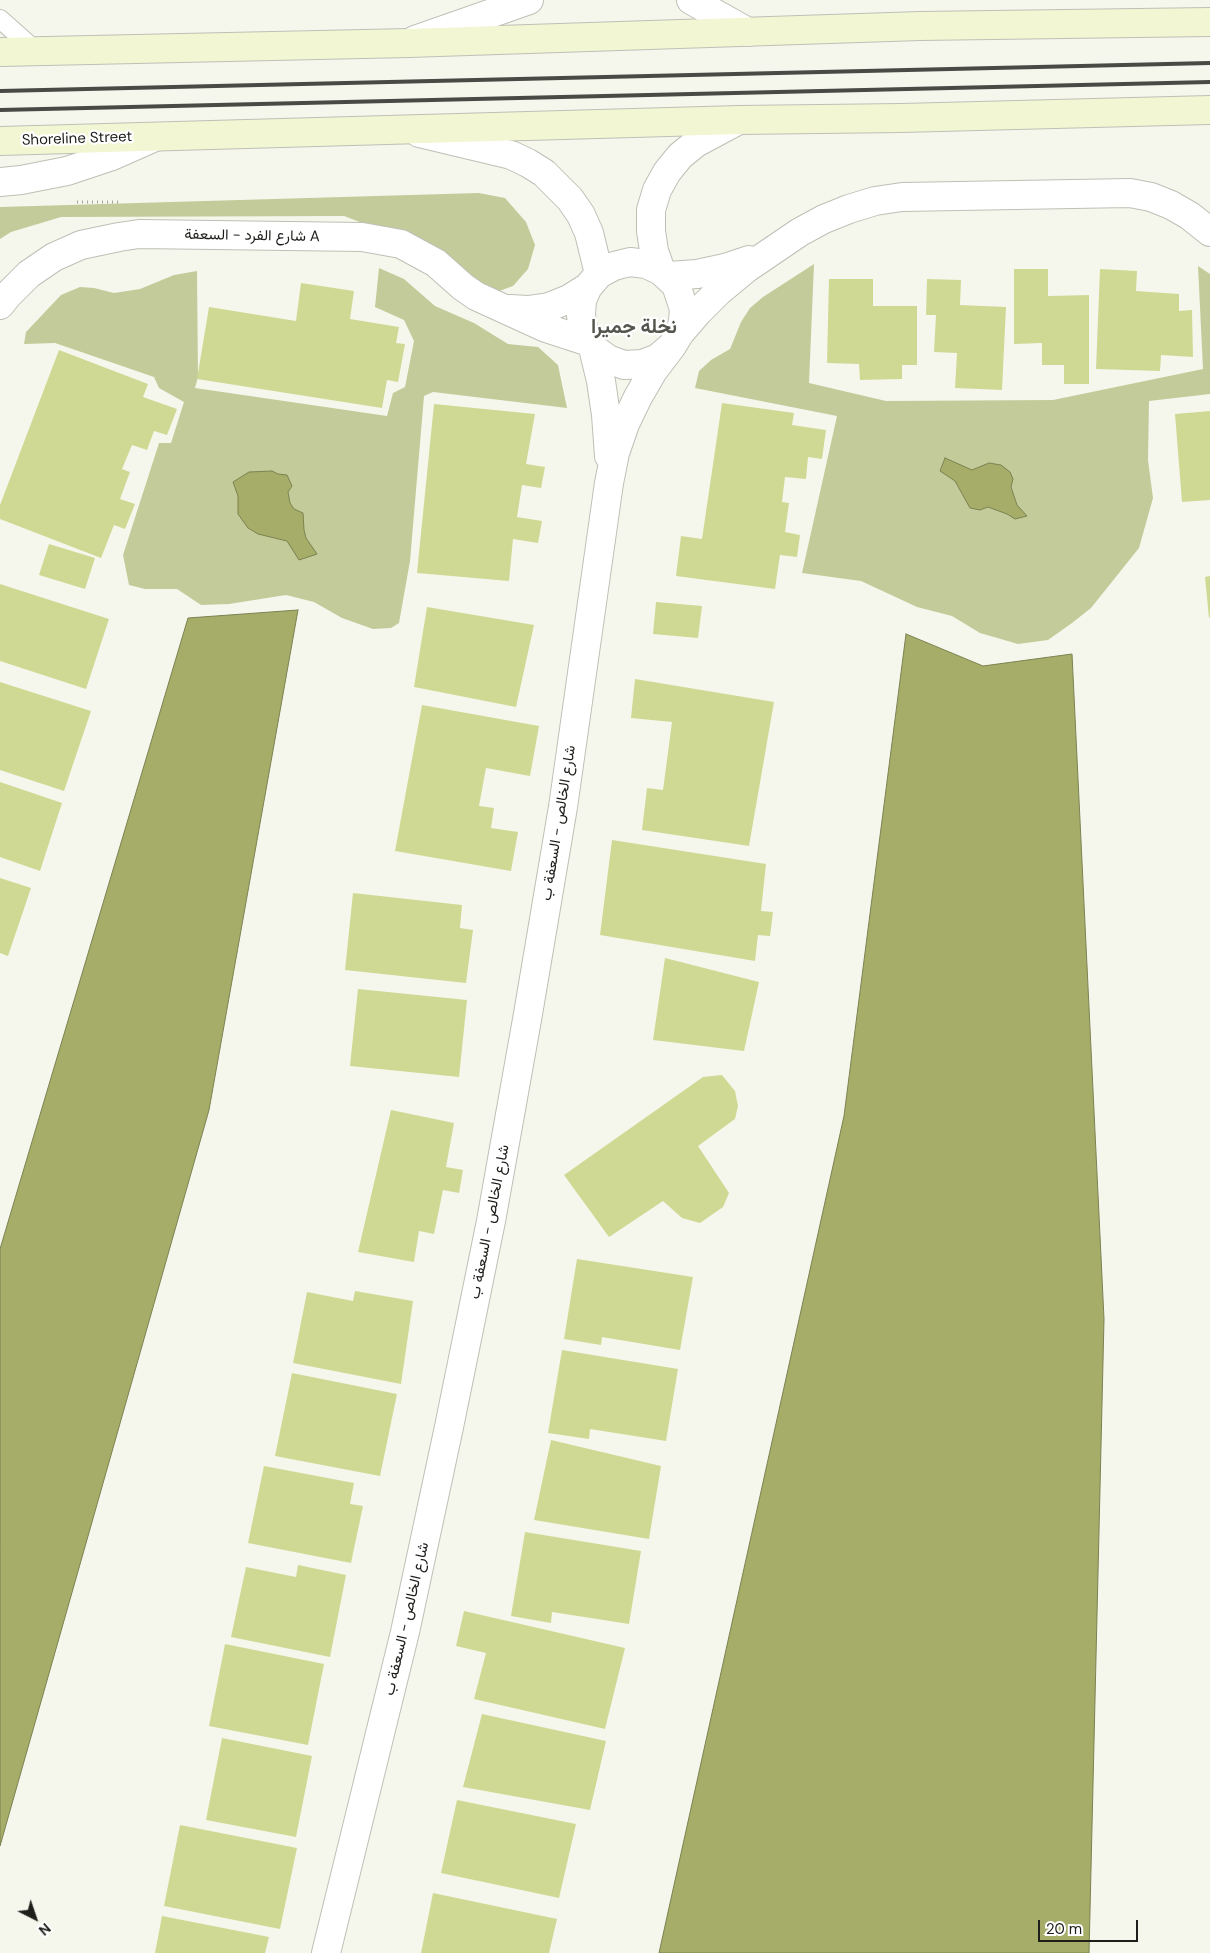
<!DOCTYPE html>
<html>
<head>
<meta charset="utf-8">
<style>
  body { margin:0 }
  #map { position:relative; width:1210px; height:1953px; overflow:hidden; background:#f5f7ed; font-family:"DM Sans",sans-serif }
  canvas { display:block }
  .north { position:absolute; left:10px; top:1893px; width:50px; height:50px; -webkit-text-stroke:4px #fff; paint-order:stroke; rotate:139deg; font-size:14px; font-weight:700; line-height:20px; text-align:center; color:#1e1e1b }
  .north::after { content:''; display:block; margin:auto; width:18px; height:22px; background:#1e1e1b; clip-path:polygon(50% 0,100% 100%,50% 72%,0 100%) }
  .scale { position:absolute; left:1038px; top:1920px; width:100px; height:22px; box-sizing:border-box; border:2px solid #1e1e1b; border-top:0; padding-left:6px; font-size:15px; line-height:18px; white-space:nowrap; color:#1e1e1b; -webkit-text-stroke:4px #fff; paint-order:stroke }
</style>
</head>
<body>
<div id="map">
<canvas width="1210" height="1953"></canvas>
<div class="north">N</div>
<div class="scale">20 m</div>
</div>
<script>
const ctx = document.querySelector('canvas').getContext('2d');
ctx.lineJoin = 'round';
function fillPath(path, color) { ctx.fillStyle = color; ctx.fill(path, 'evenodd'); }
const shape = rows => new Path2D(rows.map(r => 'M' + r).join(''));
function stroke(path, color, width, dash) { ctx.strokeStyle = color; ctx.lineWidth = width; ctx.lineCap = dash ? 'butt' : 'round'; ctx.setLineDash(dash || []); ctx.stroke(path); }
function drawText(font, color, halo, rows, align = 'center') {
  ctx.font = font + ' "DM Sans",Vazirmatn,sans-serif'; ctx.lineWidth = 4.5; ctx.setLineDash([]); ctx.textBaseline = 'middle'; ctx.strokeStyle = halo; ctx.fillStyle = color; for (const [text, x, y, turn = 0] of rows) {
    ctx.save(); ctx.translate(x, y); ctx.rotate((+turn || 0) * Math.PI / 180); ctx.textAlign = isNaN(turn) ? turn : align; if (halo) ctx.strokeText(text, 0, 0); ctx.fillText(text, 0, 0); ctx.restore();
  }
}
fillPath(shape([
  [479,193,505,198,526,222,535,245,528,269,513,286,483,297,378,229,344,216,61,217,11,232,0,239,0,207],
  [814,264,809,383,886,401,1053,400,1203,369,1198,266,1210,274,1210,394,1149,401,1148,460,1153,498,1139,548,1091,608,1072,623,1048,640,1018,644,980,633,952,616,917,607,861,581,802,573,837,416,695,388,699,371,711,360,730,349,741,322,750,308,763,297],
  [379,268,404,279,435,306,474,323,508,344,538,347,558,365,567,408,433,392,424,396,410,561,399,623,391,628,373,629,342,618,314,602,286,595,229,604,201,605,177,589,145,589,129,585,123,555,159,443,171,443,184,402,159,388,154,377,55,343,24,344,26,332,61,295,80,287,94,288,114,293,140,289,174,275,197,271,198,377,195,388,387,416,393,393,405,387,414,341,404,320,375,307]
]), '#c4cb9a');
const water = shape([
  [945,458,972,470,989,463,1001,465,1010,472,1013,479,1011,487,1017,505,1027,516,1015,519,1007,514,988,507,980,510,970,508,955,481,940,471,945,458],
  [272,471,278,474,287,475,292,486,288,492,290,503,294,509,303,513,304,530,306,538,317,554,299,560,287,541,258,534,248,528,238,514,238,496,233,482,249,472,272,471],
  [298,610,209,1110,0,1846,0,1249,188,618,298,610],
  [906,634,983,666,1072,654,1104,1319,1089,1953,659,1953,844,1116,906,634]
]);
fillPath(water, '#a5ad68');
stroke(water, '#7c8251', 1);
fillPath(shape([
  [1014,269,1048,269,1048,296,1089,295,1089,384,1064,384,1064,365,1042,365,1042,343,1014,344],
  [1100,269,1137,271,1136,291,1179,294,1179,311,1192,310,1193,357,1161,355,1160,371,1096,369],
  [829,279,873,279,873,306,917,306,917,365,902,365,902,379,860,380,859,364,827,363],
  [927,279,961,280,960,305,1006,307,1002,390,955,388,957,353,934,352,936,315,926,315],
  [301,283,354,291,350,319,399,327,396,343,405,344,398,382,387,380,382,408,197,379,209,307,296,321],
  [59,350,148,384,143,397,177,409,167,435,154,431,147,450,132,445,122,469,130,472,120,499,135,504,125,529,114,525,101,558,0,519,0,505],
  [722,403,794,413,792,425,826,430,822,459,808,457,806,479,785,477,782,502,789,503,785,532,800,535,797,557,780,555,775,589,676,576,681,536,702,539],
  [434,404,535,414,526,464,545,467,541,488,522,485,517,517,542,521,538,543,513,539,509,581,417,573],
  [1210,411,1210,500,1182,502,1175,414],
  [49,544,95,558,85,589,39,575],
  [1210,576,1210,617,1209,618,1205,577],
  [0,584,109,619,86,689,0,661],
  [656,602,702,606,698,638,653,634],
  [427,607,534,625,516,707,414,687],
  [635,679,774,702,749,846,642,830,647,788,663,790,672,722,631,718],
  [0,682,91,711,64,791,0,770],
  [422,705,539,726,530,776,486,768,479,806,494,808,491,828,518,832,511,871,395,851],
  [0,782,62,803,40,871,0,857],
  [612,840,766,864,761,911,773,912,770,936,758,935,755,961,600,935],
  [0,878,31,888,8,956,0,953],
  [353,893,462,905,460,928,473,930,466,983,345,970],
  [665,958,759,982,744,1051,653,1040],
  [358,989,467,1000,459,1077,350,1066],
  [722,1075,735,1091,738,1106,735,1119,698,1146,729,1193,723,1207,700,1223,682,1218,663,1201,609,1237,564,1175,703,1077],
  [391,1110,454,1123,446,1167,463,1170,459,1193,443,1190,434,1234,419,1231,414,1262,358,1252],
  [577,1259,693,1277,680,1350,602,1337,601,1345,564,1339],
  [355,1291,413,1301,401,1384,293,1363,307,1292,353,1301],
  [562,1350,678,1369,666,1441,590,1429,589,1439,548,1433],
  [292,1373,397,1394,380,1476,275,1456],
  [551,1440,661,1466,649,1539,534,1520],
  [264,1466,354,1483,350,1504,363,1506,351,1563,248,1543],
  [525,1532,641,1551,629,1624,552,1612,551,1623,511,1616],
  [298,1565,346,1575,330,1657,231,1637,246,1567,296,1577],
  [464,1611,625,1648,605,1729,474,1699,486,1653,456,1646],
  [225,1644,324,1664,308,1745,209,1726],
  [482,1714,606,1741,590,1810,463,1787],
  [222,1738,312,1756,296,1837,206,1820],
  [457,1800,576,1824,559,1898,441,1873],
  [180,1825,297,1848,280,1929,164,1906],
  [433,1893,557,1919,549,1953,421,1953],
  [162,1916,269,1937,265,1953,155,1953]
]), '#d0d993');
const service = shape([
  [0,19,36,51]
]);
const minor = shape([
  [691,0,748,32],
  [415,40,529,0],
  [419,133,511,155,528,163,544,173,570,199,581,215,589,233,599,274],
  [661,271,654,251,651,231,651,210,657,190,667,172,680,156,696,143,739,120],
  [668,276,697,274,725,268,749,260],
  [0,305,8,295,29,274,54,257,81,245,119,237,139,234,362,237,401,244,436,263,463,287,476,296,546,328,589,342],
  [510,309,528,310,549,307,569,299,588,287],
  [680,333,698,312,718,292,747,268,800,232,824,219,849,209,875,201,902,197,1130,193,1151,197,1171,205,1190,216,1210,232],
  [593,348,608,359,624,365,642,364,658,358,672,346,680,333,683,321,684,309,676,285,661,271,646,264,630,262,614,266,599,274,588,287,582,300,581,315,583,329,593,348,601,381,606,415,609,456],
  [326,1953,405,1632,449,1427,491,1221,528,1014,563,807,609,483,615,453,625,424,638,397,653,371,672,346]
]);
const tertiary = shape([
  [0,182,21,180,67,171,112,156,155,137]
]);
const secondary = shape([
  [0,52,409,43,920,26,1210,22],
  [0,141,739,120,901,118,1210,110]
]);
stroke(service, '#bec0b6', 20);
stroke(minor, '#bec0b6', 30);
stroke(tertiary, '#bec0b6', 30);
stroke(secondary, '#bec0b6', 30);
stroke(shape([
  [77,202,118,202,118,206]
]), '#a4a59e', 3, [1, 4]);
stroke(service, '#fff', 18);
stroke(minor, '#fff', 28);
stroke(tertiary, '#fff', 28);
stroke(secondary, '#f2f6d3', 28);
stroke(shape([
  [0,91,1210,63],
  [0,110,1210,82]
]), '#494945', 4);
drawText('15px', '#1e1e1b', '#fff', [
  ["Shoreline Street",77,139,-2],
  ["شارع الفرد - السعفة A",252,236,1],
  ["شارع الخالص - السعفة ب",559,823,-81],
  ["شارع الخالص - السعفة ب",490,1222,-79],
  ["شارع الخالص - السعفة ب",407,1619,-77]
]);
drawText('bold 20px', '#54554d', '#fff', [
  ["نخلة جميرا",634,328]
]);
</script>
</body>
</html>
